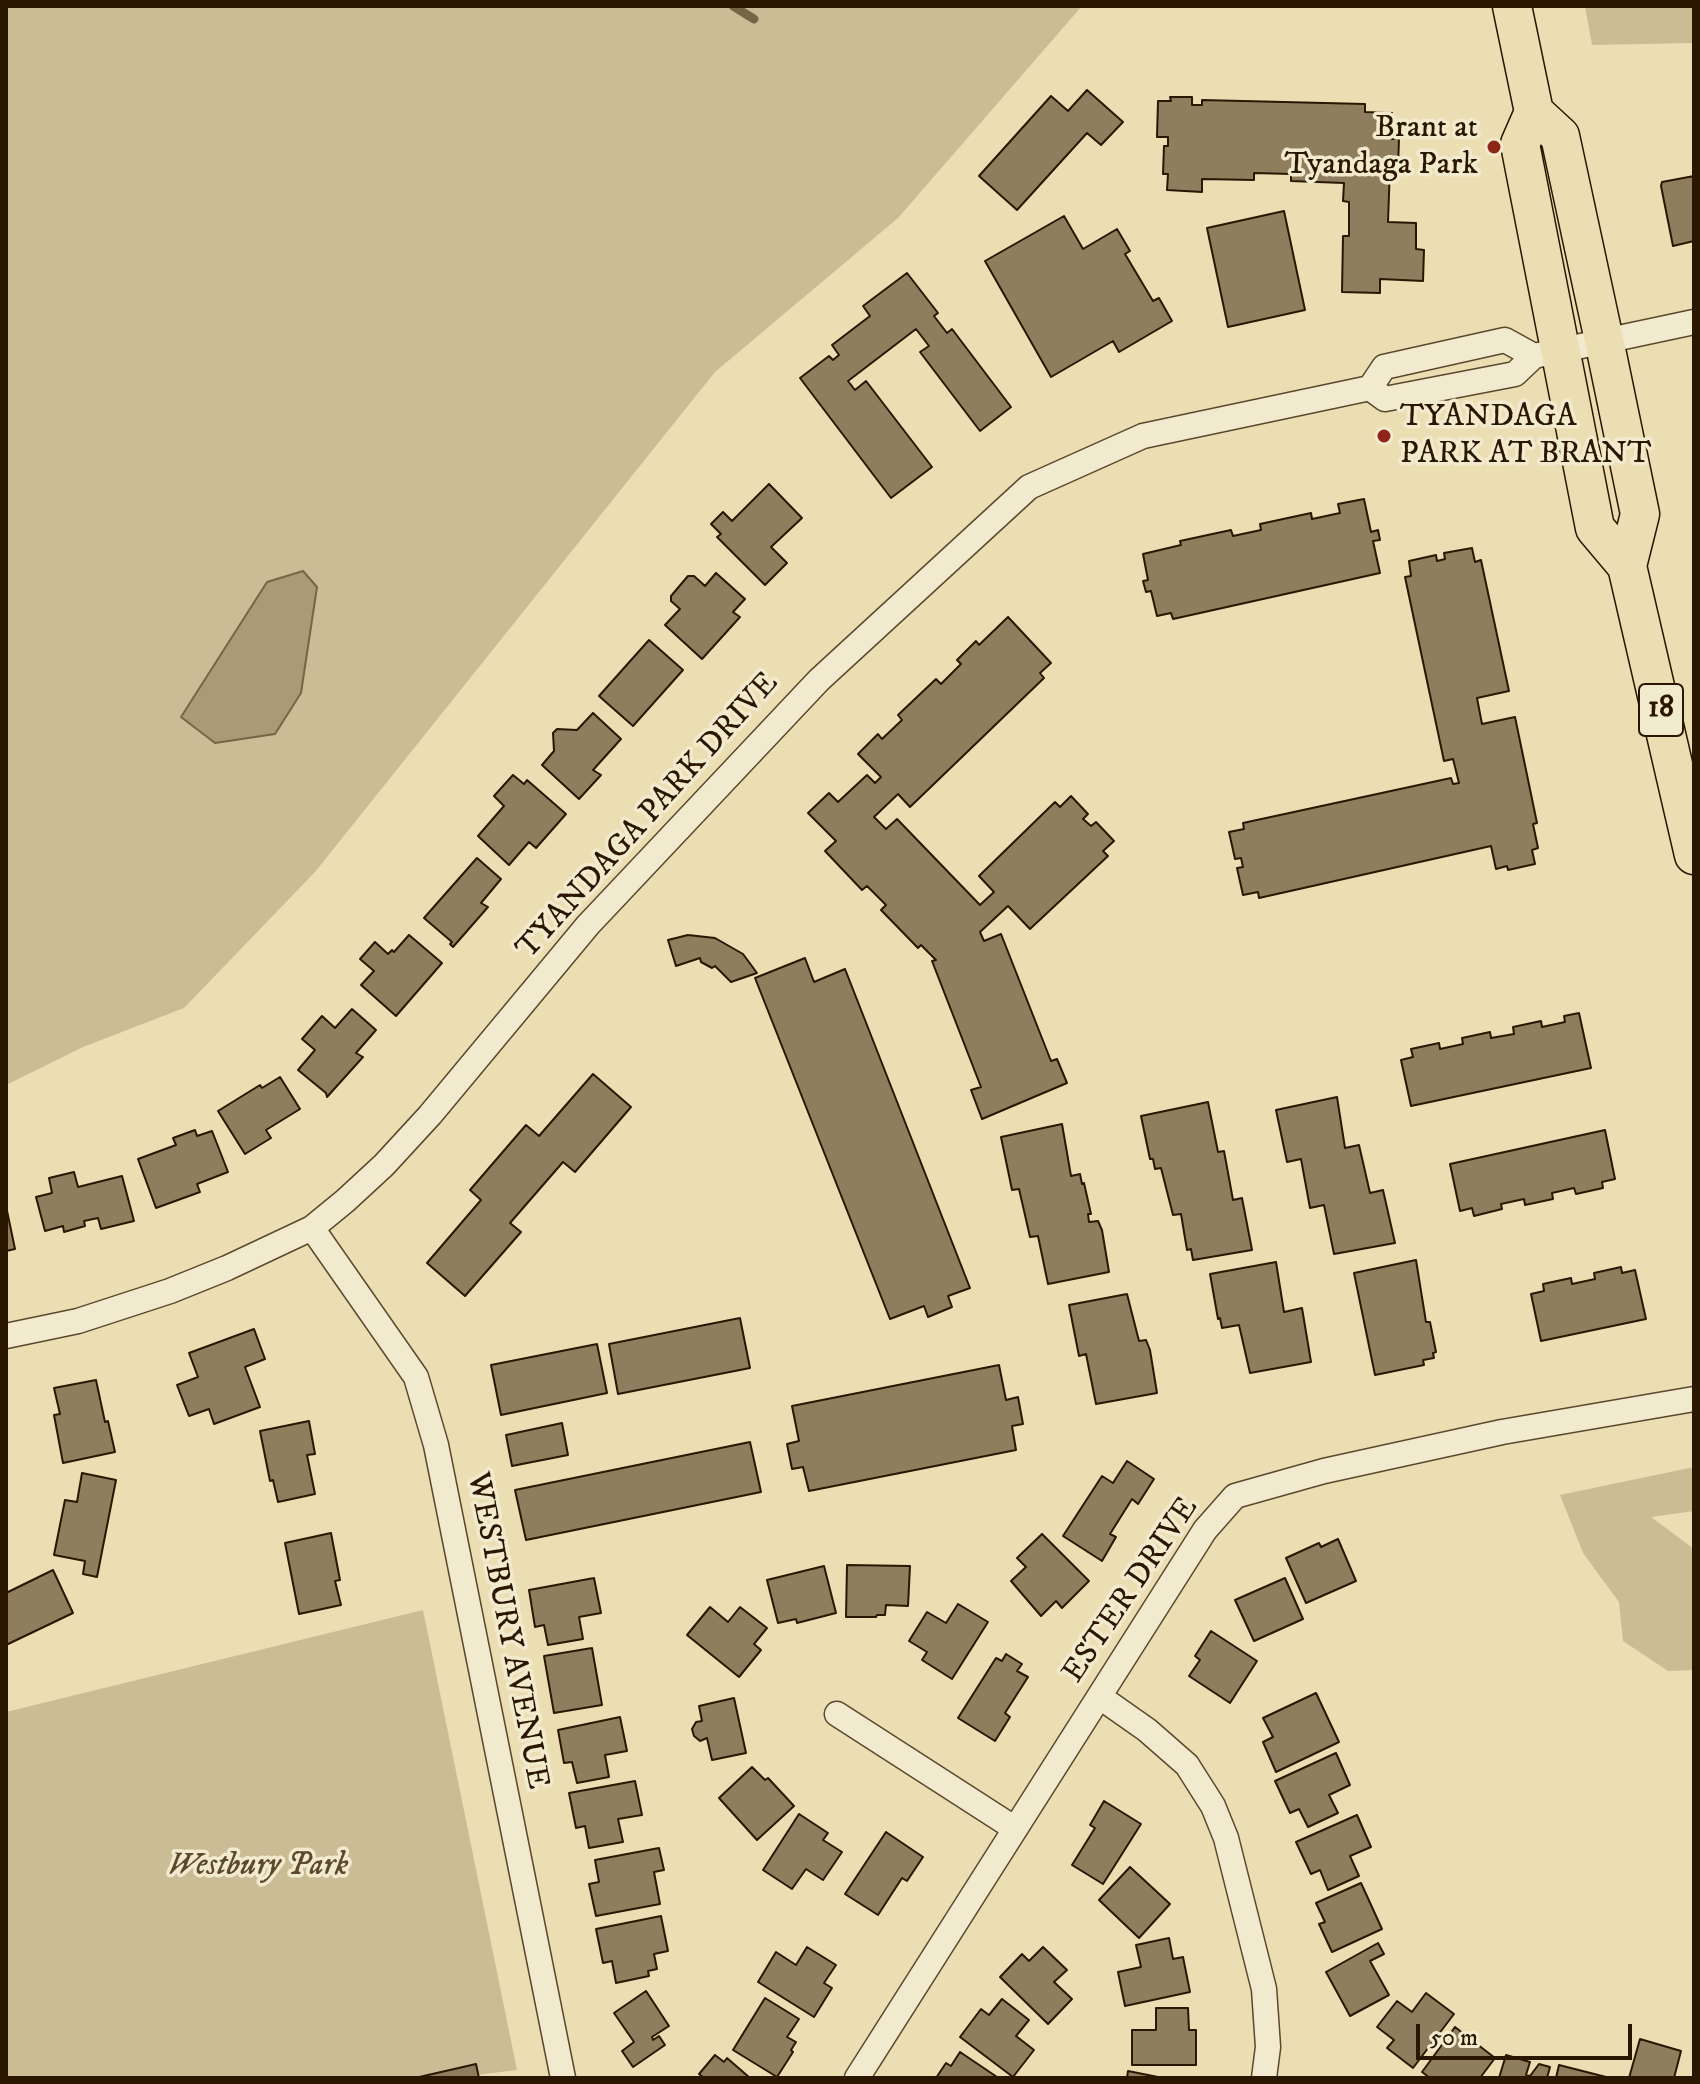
<!DOCTYPE html>
<html>
<head>
<meta charset="utf-8">
<style>
  body { margin:0 }
  #map { position:relative; width:1700px; height:2084px; overflow:hidden; background:#ebdeb3; font-family:"IM FELL DW Pica",serif }
  canvas { display:block }
  .frame { position:absolute; inset:0; border:8px solid #2b1600; pointer-events:none }
  .scale { position:absolute; left:1416px; top:2024px; width:216px; height:36px; box-sizing:border-box; border:4px solid #2b1600; border-top:0; padding-left:10px; font-size:24px; line-height:28px; white-space:nowrap; color:#2b1600; -webkit-text-stroke:6px #f2eace; paint-order:stroke }
</style>
</head>
<body>
<div id="map">
<canvas width="1700" height="2084"></canvas>
<div class="frame"></div>
<div class="scale">50 m</div>
</div>
<script>
const ctx = document.querySelector('canvas').getContext('2d');
ctx.lineJoin = 'round';
function fillPath(path, color) { ctx.fillStyle = color; ctx.fill(path, 'evenodd'); }
const shape = rows => new Path2D(rows.map(r => 'M' + r).join(''));
function stroke(path, color, width, dash) { ctx.strokeStyle = color; ctx.lineWidth = width; ctx.lineCap = dash ? 'butt' : 'round'; ctx.setLineDash(dash || []); ctx.stroke(path); }
function drawText(font, color, halo, rows, align = 'center') {
  ctx.font = font + ' "IM FELL DW Pica",serif'; ctx.lineWidth = 7; ctx.setLineDash([]); ctx.textBaseline = 'middle'; ctx.strokeStyle = halo; ctx.fillStyle = color; for (const [text, x, y, turn = 0] of rows) {
    ctx.save(); ctx.translate(x, y); ctx.rotate((+turn || 0) * Math.PI / 180); ctx.textAlign = isNaN(turn) ? turn : align; if (halo) ctx.strokeText(text, 0, 0); ctx.fillText(text, 0, 0); ctx.restore();
  }
}
fillPath(shape([
  [6,6,1082,6,898,218,715,372,315,872,184,1008,83,1047,6,1085],
  [1585,6,1694,6,1694,43,1592,45],
  [1694,1467,1694,1511,1651,1517,1694,1549,1694,1670,1668,1671,1623,1641,1619,1602,1583,1553,1560,1495],
  [423,1610,517,2070,451,2078,6,2078,6,1712]
]), '#cabc95');
const water = shape([
  [303,571,317,587,301,693,275,734,215,743,181,717,267,582,303,571]
]);
fillPath(water, '#aa9a76');
stroke(water, '#776547', 2);
stroke(shape([
  [733,6,754,19]
]), '#776547', 9);
const building = shape([
  [1087,90,1123,122,1101,145,1087,133,1017,210,979,176,1051,96,1068,111,1087,90],
  [1170,97,1192,97,1192,105,1202,105,1202,100,1365,104,1365,112,1392,113,1392,139,1399,139,1398,167,1390,166,1388,222,1416,223,1416,249,1424,250,1423,281,1380,279,1380,293,1342,292,1343,236,1349,236,1349,202,1343,201,1344,183,1291,181,1291,174,1254,173,1254,180,1202,179,1202,192,1167,190,1168,174,1163,174,1164,146,1168,146,1168,137,1157,137,1158,101,1171,101,1170,97],
  [1694,176,1694,241,1673,246,1661,186,1662,182,1694,176],
  [1284,211,1305,310,1228,327,1207,228,1284,211],
  [1064,216,1083,249,1117,229,1130,251,1125,254,1153,301,1159,298,1172,321,1119,352,1113,341,1051,377,985,261,1064,216],
  [907,273,938,313,934,316,947,333,952,329,1011,407,980,431,920,352,929,346,916,329,848,381,855,390,866,381,932,467,891,498,800,378,829,356,833,360,839,355,832,345,870,316,863,306,907,273],
  [769,484,802,518,771,547,787,563,765,585,717,537,721,534,711,524,723,512,732,521,769,484],
  [1364,499,1371,532,1378,530,1380,540,1373,541,1380,573,1173,619,1171,613,1157,616,1151,591,1146,592,1143,581,1148,580,1143,554,1181,545,1180,541,1231,530,1233,536,1261,530,1260,524,1311,513,1312,519,1340,513,1338,504,1364,499],
  [1472,548,1475,562,1481,560,1509,691,1477,698,1482,724,1515,717,1537,823,1533,824,1538,848,1532,850,1535,864,1508,870,1507,866,1496,869,1491,846,1259,898,1258,892,1243,895,1237,868,1243,867,1241,858,1235,859,1229,832,1244,829,1243,823,1451,778,1453,784,1459,783,1453,759,1444,761,1405,577,1411,576,1409,561,1436,555,1437,561,1445,559,1444,553,1472,548],
  [716,573,745,599,733,612,740,617,702,659,665,625,680,609,671,601,671,596,688,576,694,576,705,586,716,573],
  [1008,617,1051,663,1040,673,1044,678,910,807,898,794,874,817,886,829,897,819,980,905,994,892,979,876,1055,802,1060,807,1071,796,1088,814,1083,819,1091,826,1096,822,1114,841,1103,851,1108,856,1030,929,1008,906,980,932,984,941,1001,934,1051,1061,1057,1059,1067,1083,982,1119,971,1090,981,1087,932,961,936,960,921,945,918,948,881,910,886,905,867,886,862,890,825,851,836,841,808,813,829,793,838,802,867,775,875,783,881,777,858,754,878,734,882,739,902,720,898,715,936,679,941,684,961,664,957,660,976,641,979,645,1008,617],
  [649,640,683,670,633,726,599,696,649,640],
  [593,713,621,739,593,770,601,775,579,799,542,765,554,751,553,733,557,729,577,730,593,713],
  [513,775,524,784,527,780,566,814,536,848,529,842,509,865,478,836,504,806,494,796,513,775],
  [477,858,501,879,481,903,488,907,453,947,450,944,452,942,424,918,477,858],
  [409,935,442,963,396,1016,361,985,374,971,360,959,375,942,388,954,392,950,394,952,409,935],
  [688,935,715,938,743,954,757,973,731,982,715,966,712,968,701,962,700,958,676,966,668,940,688,935],
  [805,958,814,982,845,969,970,1288,948,1296,952,1307,928,1317,924,1306,890,1319,755,978,805,958],
  [352,1009,376,1030,356,1053,363,1057,327,1097,326,1093,298,1070,315,1050,302,1039,322,1016,335,1028,352,1009],
  [1579,1013,1591,1068,1411,1106,1401,1060,1413,1057,1411,1049,1439,1043,1440,1049,1463,1044,1462,1038,1490,1032,1491,1038,1514,1034,1513,1027,1541,1021,1542,1027,1565,1022,1564,1016,1579,1013],
  [593,1074,631,1107,575,1172,563,1162,510,1223,521,1232,465,1296,427,1263,481,1200,470,1190,526,1125,539,1136,593,1074],
  [280,1077,300,1109,266,1130,271,1138,245,1154,218,1111,260,1085,262,1088,280,1077],
  [1337,1097,1345,1148,1359,1145,1370,1193,1383,1190,1395,1243,1334,1254,1324,1205,1310,1208,1301,1159,1287,1162,1276,1110,1337,1097],
  [1208,1102,1218,1152,1224,1151,1233,1200,1242,1198,1252,1250,1193,1260,1191,1249,1187,1250,1181,1214,1173,1215,1161,1168,1155,1169,1153,1159,1150,1159,1141,1116,1208,1102],
  [1062,1124,1071,1176,1080,1174,1082,1184,1084,1183,1091,1214,1088,1214,1089,1222,1098,1221,1102,1230,1109,1272,1048,1284,1038,1236,1030,1237,1019,1189,1012,1190,1001,1137,1062,1124],
  [195,1130,197,1136,212,1131,228,1172,197,1184,200,1192,156,1208,138,1159,176,1145,173,1138,195,1130],
  [1605,1130,1615,1179,1602,1182,1603,1188,1576,1194,1574,1188,1552,1193,1553,1199,1525,1205,1524,1199,1501,1204,1502,1209,1474,1216,1472,1208,1460,1211,1450,1164,1605,1130],
  [74,1172,78,1187,122,1176,134,1221,101,1229,98,1218,84,1221,85,1226,64,1232,63,1226,45,1231,36,1197,52,1193,49,1178,74,1172],
  [6,1206,15,1249,6,1251,6,1206],
  [1416,1260,1426,1322,1430,1322,1436,1352,1433,1353,1434,1358,1423,1360,1424,1365,1375,1375,1354,1273,1416,1260],
  [1276,1262,1284,1312,1302,1308,1311,1362,1250,1373,1239,1325,1222,1328,1220,1318,1218,1319,1210,1274,1276,1262],
  [1621,1267,1622,1273,1635,1270,1646,1319,1541,1341,1531,1294,1544,1291,1543,1284,1571,1278,1572,1284,1595,1279,1594,1273,1621,1267],
  [1127,1294,1139,1341,1146,1340,1150,1350,1157,1393,1096,1404,1086,1354,1079,1356,1069,1305,1127,1294],
  [740,1318,750,1368,618,1394,609,1344,740,1318],
  [254,1329,265,1359,245,1367,260,1407,214,1424,209,1409,189,1416,177,1385,198,1377,189,1353,254,1329],
  [597,1344,607,1393,501,1415,491,1365,597,1344],
  [999,1365,1006,1400,1018,1397,1023,1424,1012,1426,1016,1450,809,1491,803,1467,792,1469,787,1444,799,1441,792,1406,999,1365],
  [96,1380,105,1422,108,1421,115,1452,63,1463,54,1415,60,1414,54,1388,96,1380],
  [309,1421,315,1454,307,1455,315,1494,278,1502,273,1480,270,1481,260,1431,309,1421],
  [562,1423,568,1455,512,1466,506,1435,562,1423],
  [750,1442,761,1492,526,1540,515,1490,750,1442],
  [1127,1461,1154,1479,1138,1504,1132,1499,1110,1534,1116,1537,1102,1561,1063,1536,1102,1476,1113,1483,1127,1461],
  [82,1473,116,1480,97,1577,83,1574,85,1561,54,1555,65,1500,77,1502,82,1473],
  [331,1533,340,1580,335,1581,341,1605,299,1614,285,1543,331,1533],
  [1042,1534,1089,1581,1062,1608,1056,1601,1041,1616,1011,1581,1026,1567,1017,1558,1042,1534],
  [1338,1539,1356,1581,1306,1603,1286,1558,1319,1543,1321,1547,1338,1539],
  [847,1565,910,1566,908,1606,886,1605,885,1615,877,1615,876,1617,846,1617,847,1565],
  [824,1566,836,1613,797,1623,796,1619,778,1623,767,1580,824,1566],
  [53,1570,73,1613,6,1645,6,1593,53,1570],
  [594,1578,601,1613,579,1617,583,1639,548,1645,544,1625,535,1627,529,1590,594,1578],
  [1285,1578,1303,1619,1254,1641,1235,1600,1285,1578],
  [958,1604,988,1622,952,1679,922,1660,927,1652,909,1641,927,1612,946,1623,958,1604],
  [710,1607,728,1622,740,1607,767,1628,754,1644,761,1650,739,1677,687,1635,710,1607],
  [1211,1631,1257,1661,1230,1703,1189,1676,1200,1660,1195,1656,1211,1631],
  [592,1648,602,1705,554,1713,544,1656,592,1648],
  [1006,1654,1022,1664,1017,1671,1028,1677,1005,1713,1010,1717,995,1741,958,1718,996,1658,1002,1661,1006,1654],
  [1316,1693,1339,1742,1276,1772,1263,1742,1273,1737,1263,1718,1316,1693],
  [734,1698,746,1753,712,1760,707,1738,700,1741,694,1736,692,1729,696,1722,702,1721,699,1706,734,1698],
  [620,1717,627,1751,605,1755,609,1777,577,1783,572,1762,564,1763,558,1730,620,1717],
  [1336,1753,1350,1785,1329,1795,1338,1813,1308,1827,1299,1809,1290,1813,1275,1781,1336,1753],
  [752,1767,765,1780,768,1778,794,1806,757,1840,719,1798,752,1767],
  [635,1781,642,1815,618,1819,623,1842,589,1848,585,1826,576,1828,569,1793,635,1781],
  [1104,1801,1141,1824,1103,1884,1072,1865,1095,1828,1090,1825,1104,1801],
  [799,1814,828,1833,823,1840,842,1852,823,1880,806,1869,792,1889,763,1870,799,1814],
  [1357,1815,1371,1847,1350,1856,1359,1876,1328,1890,1320,1870,1311,1874,1296,1842,1357,1815],
  [886,1832,923,1857,907,1881,902,1878,878,1915,845,1894,886,1832],
  [659,1848,664,1870,654,1872,660,1904,596,1916,589,1884,599,1882,595,1860,659,1848],
  [1130,1867,1170,1904,1139,1938,1099,1900,1130,1867],
  [1361,1883,1382,1929,1332,1952,1319,1924,1325,1922,1316,1903,1361,1883],
  [661,1916,668,1951,654,1954,657,1969,648,1971,649,1976,616,1983,612,1961,603,1963,596,1929,661,1916],
  [1169,1938,1173,1959,1183,1957,1190,1992,1125,2006,1118,1972,1141,1967,1136,1945,1169,1938],
  [1378,1943,1384,1954,1370,1961,1389,1995,1350,2016,1326,1972,1378,1943],
  [807,1947,836,1965,824,1983,832,1988,814,2017,758,1982,776,1952,796,1965,807,1947],
  [1043,1947,1067,1970,1054,1982,1072,1999,1048,2024,1000,1977,1022,1954,1029,1961,1043,1947],
  [646,1991,669,2026,652,2037,653,2040,659,2036,665,2045,633,2067,622,2051,634,2042,614,2013,646,1991],
  [1426,1993,1454,2014,1413,2068,1387,2048,1394,2040,1377,2027,1397,2001,1412,2012,1426,1993],
  [765,1998,799,2019,787,2037,796,2042,791,2050,793,2052,777,2077,733,2050,765,1998],
  [1002,1999,1029,2020,1016,2036,1034,2050,1013,2077,960,2037,981,2009,989,2015,1002,1999],
  [1156,2008,1188,2008,1189,2030,1196,2030,1196,2065,1132,2065,1132,2030,1156,2030,1156,2008],
  [1455,2027,1495,2058,1480,2078,1430,2078,1422,2072,1455,2027],
  [1640,2039,1681,2051,1674,2078,1629,2078,1640,2039],
  [960,2052,997,2077,997,2078,936,2078,946,2063,951,2066,960,2052],
  [715,2055,724,2062,727,2058,750,2078,704,2078,699,2074,715,2055],
  [1506,2055,1530,2062,1526,2075,1530,2076,1539,2064,1550,2067,1547,2078,1499,2078,1506,2055],
  [476,2064,479,2078,415,2078,476,2064],
  [1559,2065,1610,2078,1556,2078,1559,2065],
  [1128,2071,1163,2078,1127,2078,1128,2071]
]);
fillPath(building, '#8f7e5d');
stroke(building, '#2b1600', 2);
const minor = shape([
  [1370,388,1385,399,1515,374,1534,356,1694,322],
  [312,1228,416,1377,436,1445,563,2078],
  [6,1336,78,1321,170,1291,227,1268,312,1228,345,1201,384,1165,430,1115,588,925,819,680,1029,487,1143,436,1370,388,1384,367,1505,340,1534,356],
  [1100,1697,1147,1730,1187,1765,1213,1806,1226,1838,1264,1989,1268,2047,1264,2078],
  [837,1714,1014,1828],
  [857,2078,1205,1530,1235,1496,1324,1471,1502,1432,1694,1399]
]);
const primary = shape([
  [1512,6,1534,112,1560,136,1604,340,1640,514,1627,566,1694,855],
  [1534,112,1520,144,1595,528,1627,566]
]);
stroke(minor, '#5b482d', 27);
stroke(primary, '#2b1600', 41);
stroke(minor, '#f2eace', 24);
stroke(primary, '#ebdeb3', 38);
for (const [x, y, r, color] of [
  [1494,147,8,"#8f2418"],
  [1384,436,8,"#8f2418"]
]) { const dot = new Path2D(); dot.arc(x, y, r, 0, 2 * Math.PI); ctx.fillStyle = color; ctx.fill(dot); stroke(dot, '#f2eace', 3); }
for (const [x, y, w] of [
  [1661,710,44]
]) { const box = new Path2D(); box.roundRect(x - w / 2, y - 26, w, 52, 6); ctx.fillStyle = '#f2eace'; ctx.fill(box); stroke(box, '#2b1600', 2); }
drawText('bold 30px', '#2b1600', null, [
  ["18",1661,710]
]);
drawText('32px', '#2b1600', '#f2eace', [
  ["Brant at",1478,129],
  ["Tyandaga Park",1478,166],
  ["TYANDAGA",1400,418,"left"],
  ["PARK AT BRANT",1400,455,"left"]
], 'right');
drawText('32px', '#2b1600', '#f2eace', [
  ["TYANDAGA PARK DRIVE",649,817,-48],
  ["ESTER DRIVE",1132,1591,-56],
  ["WESTBURY AVENUE",506,1631,79]
]);
drawText('italic 32px', '#5b482d', '#f2eace', [
  ["Westbury Park",258,1867]
]);
</script>
</body>
</html>
